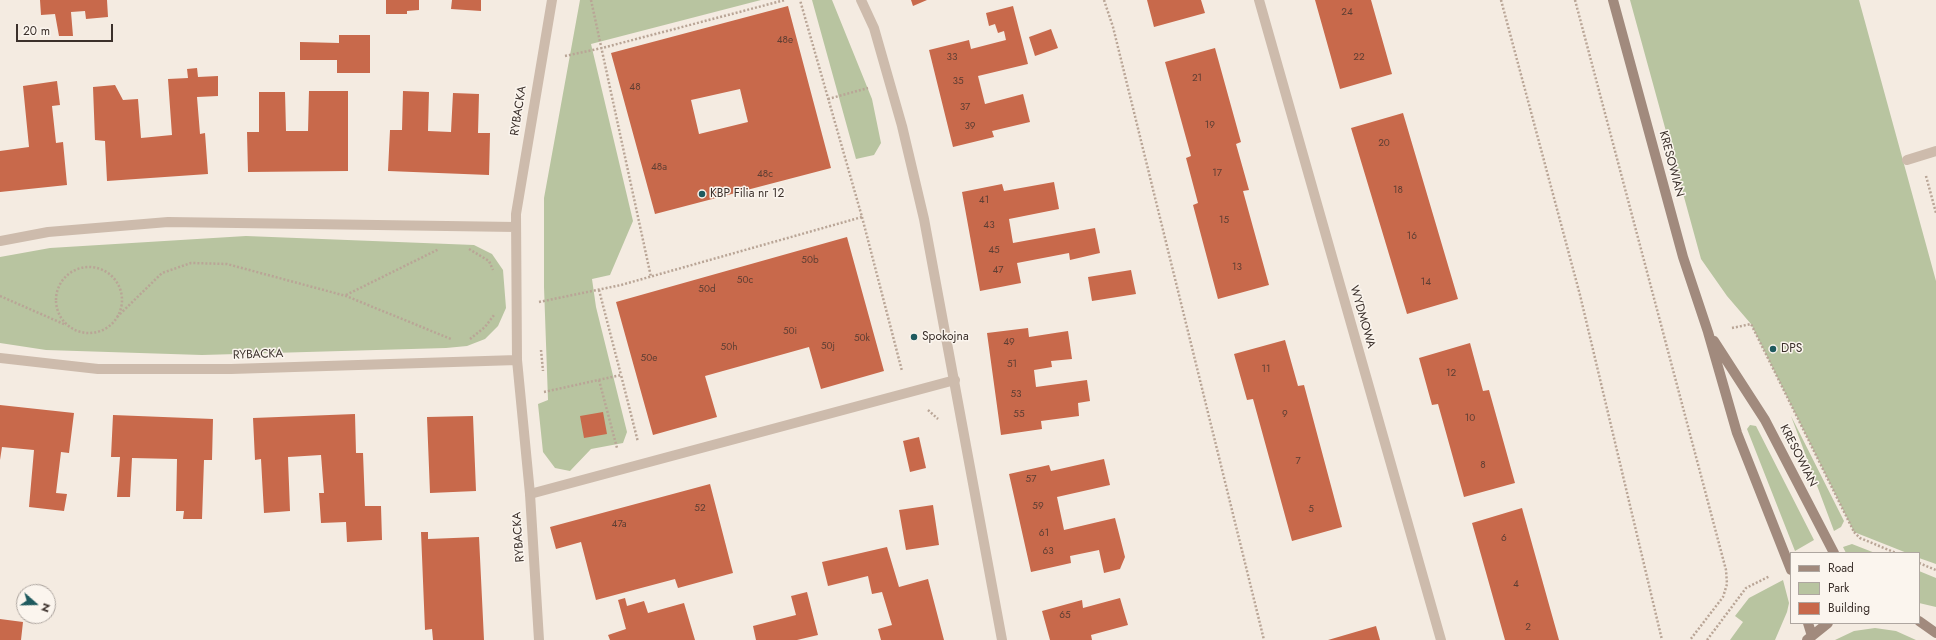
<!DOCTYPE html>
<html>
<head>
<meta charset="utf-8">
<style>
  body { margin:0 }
  #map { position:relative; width:1936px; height:640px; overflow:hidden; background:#f4ebe1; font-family:Jost,sans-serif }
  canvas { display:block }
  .legend { position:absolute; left:1790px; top:552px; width:130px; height:72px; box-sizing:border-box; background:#fbf5ee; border:1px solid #aea6a0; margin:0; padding:5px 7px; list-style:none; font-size:12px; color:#3b302b }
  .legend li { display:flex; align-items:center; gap:8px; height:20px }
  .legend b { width:20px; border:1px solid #aea6a0 }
  .north { position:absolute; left:16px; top:584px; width:40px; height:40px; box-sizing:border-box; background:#fbf5ee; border:1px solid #aea6a0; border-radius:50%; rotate:110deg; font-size:11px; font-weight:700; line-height:16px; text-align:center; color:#3b302b }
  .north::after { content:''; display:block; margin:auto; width:14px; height:18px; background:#1f5a5e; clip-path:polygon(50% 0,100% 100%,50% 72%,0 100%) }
  .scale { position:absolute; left:16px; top:24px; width:97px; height:18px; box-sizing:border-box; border:2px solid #3b302b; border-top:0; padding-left:5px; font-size:12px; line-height:14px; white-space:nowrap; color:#3b302b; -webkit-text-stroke:3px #fbf5ee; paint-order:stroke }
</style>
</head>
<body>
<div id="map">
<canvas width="1936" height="640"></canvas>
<ul class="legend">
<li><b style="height:5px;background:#a18a7d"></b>Road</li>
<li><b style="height:11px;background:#b8c4a0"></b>Park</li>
<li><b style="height:11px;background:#c8694b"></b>Building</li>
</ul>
<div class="north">N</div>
<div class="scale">20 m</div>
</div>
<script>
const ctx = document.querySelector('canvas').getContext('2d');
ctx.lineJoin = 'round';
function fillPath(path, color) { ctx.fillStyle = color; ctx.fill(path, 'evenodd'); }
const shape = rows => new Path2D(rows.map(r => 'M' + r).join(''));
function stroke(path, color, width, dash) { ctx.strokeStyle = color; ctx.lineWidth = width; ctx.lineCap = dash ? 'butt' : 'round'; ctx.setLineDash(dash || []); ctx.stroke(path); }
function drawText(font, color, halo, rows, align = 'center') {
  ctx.font = font + ' Jost,sans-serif'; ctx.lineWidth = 3; ctx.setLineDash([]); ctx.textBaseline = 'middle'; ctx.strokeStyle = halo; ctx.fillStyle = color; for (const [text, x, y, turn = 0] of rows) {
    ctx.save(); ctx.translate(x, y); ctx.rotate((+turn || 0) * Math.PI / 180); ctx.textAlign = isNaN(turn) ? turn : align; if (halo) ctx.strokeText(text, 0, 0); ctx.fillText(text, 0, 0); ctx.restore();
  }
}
fillPath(shape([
  [580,0,761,0,591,44,633,221,610,275,592,279,596,307,627,432,623,443,591,449,570,471,555,468,543,452,538,404,548,400,544,287,544,198],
  [812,0,832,0,872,99,881,143,874,155,856,159],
  [1630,0,1859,0,1936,281,1936,564,1919,558,1919,553,1907,553,1854,532,1751,324,1727,296,1701,259],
  [246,236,474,245,492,254,503,270,506,308,498,326,485,339,467,346,446,348,202,355,46,350,0,343,0,257,50,248],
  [1791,416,1844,521,1841,527,1834,531],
  [1750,425,1756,426,1814,540,1795,551,1747,429],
  [1852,544,1875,553,1846,553,1843,547],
  [1919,571,1936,578,1936,607,1919,603],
  [1783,580,1789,603,1787,612,1775,640,1730,640,1743,622,1735,616,1749,598],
  [1875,628,1896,631,1916,640,1835,640,1854,631]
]), '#b8c4a0');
fillPath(shape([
  [40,0,107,0,108,17,86,19,85,11,71,12,73,36,59,36,55,14,41,15],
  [386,0,419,0,419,10,407,11,407,14,386,14],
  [452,0,481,0,481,11,451,9],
  [911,0,927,0,913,6],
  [1147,0,1201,0,1205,13,1154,27],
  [1315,0,1371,0,1392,74,1340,89],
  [788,6,831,168,655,214,611,53],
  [740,89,748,122,699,134,691,100],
  [1013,6,1028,64,978,76,985,104,1023,94,1030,122,992,131,994,137,953,147,929,50,969,40,971,49,1006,40,1004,31,998,33,995,24,989,26,986,13],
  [1051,29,1058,48,1035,56,1029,37],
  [339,35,370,35,370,73,337,73,337,60,300,60,300,42,339,43],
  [1215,48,1241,142,1236,144,1249,190,1243,191,1269,285,1218,299,1193,205,1198,203,1186,158,1191,156,1165,62],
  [197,68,198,77,218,76,218,96,197,97,200,134,205,133,208,174,107,181,105,141,95,140,93,87,115,85,123,100,138,99,141,138,172,135,168,79,188,78,187,69],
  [57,81,60,105,52,106,56,143,63,142,67,185,0,192,0,151,29,147,23,86],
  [309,91,348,91,348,171,248,172,247,132,259,132,259,92,285,92,286,131,308,131],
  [403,91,429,92,428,131,451,132,453,93,479,94,478,133,490,133,489,175,388,171,390,130,402,130],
  [1403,113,1458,299,1407,314,1351,128],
  [1054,182,1059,209,1009,219,1013,243,1095,228,1100,253,1070,260,1069,253,1017,263,1021,283,980,291,962,192,1002,184,1004,191],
  [847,237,884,371,821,389,809,347,705,376,717,417,653,435,616,302],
  [1131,270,1136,294,1092,301,1088,277],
  [1028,328,1029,337,1068,331,1072,359,1051,361,1052,367,1034,370,1036,387,1087,380,1090,401,1078,403,1079,416,1041,421,1042,429,1001,435,987,333],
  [1285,340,1298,386,1304,385,1342,527,1292,541,1253,399,1247,400,1234,354],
  [1470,343,1483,391,1489,390,1515,483,1464,497,1438,404,1432,405,1419,358],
  [0,405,74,413,69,453,61,452,56,493,67,494,64,511,29,507,34,450,2,447,0,460],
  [603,412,607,434,584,438,580,416],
  [355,414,356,453,363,453,365,506,381,506,382,540,347,542,346,522,321,523,319,493,324,493,321,455,288,457,290,511,264,513,261,459,255,460,253,418],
  [113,415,213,419,212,460,204,460,202,519,183,519,184,511,176,511,177,459,132,458,130,497,117,497,120,457,111,457],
  [473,416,476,491,430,493,427,417],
  [919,437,926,468,910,472,903,441],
  [1104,459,1110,485,1057,497,1064,530,1115,518,1125,557,1120,569,1104,573,1099,550,1070,556,1071,563,1031,572,1009,474,1049,465,1051,471],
  [710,484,733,573,678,588,675,579,596,600,581,542,556,549,550,527],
  [933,505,939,545,906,550,899,510],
  [1522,508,1548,601,1559,640,1505,640,1485,569,1472,523],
  [421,532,428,532,428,539,479,537,484,640,433,640,432,629,425,630],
  [887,547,899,587,928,579,944,640,881,640,878,629,892,625,882,592,872,594,868,576,828,586,822,562],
  [807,592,818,635,797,640,756,640,753,626,796,615,791,596],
  [625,598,627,606,644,601,648,613,684,603,695,640,610,640,608,635,626,629,618,600],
  [1120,598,1128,625,1091,635,1092,640,1050,640,1042,611,1082,600,1083,608],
  [0,619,23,622,21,640,0,640],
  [1376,626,1380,640,1328,640]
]), '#c8694b');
stroke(shape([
  [591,0,651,277],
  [1104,0,1113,27,1264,640],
  [1501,0,1580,295,1662,640],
  [1575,0,1726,570,1727,584,1723,597,1690,640],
  [565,56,602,48,785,0],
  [828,99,868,88],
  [1926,176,1936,213],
  [862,217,902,371],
  [469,249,489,261,493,270],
  '56 300a33 33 0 1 1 66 0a33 33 0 1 1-66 0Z',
  [599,290,621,375],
  [346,295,439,249],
  [0,296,66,325],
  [539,302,621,285,862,217,800,0],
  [117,317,162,273,191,263,227,264,346,296,451,339],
  [1732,328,1751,324,1854,532],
  [470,339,485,327,494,315],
  [541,350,543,371],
  [599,380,617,448],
  [544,392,621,375,638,442],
  [928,410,938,419],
  [1854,532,1860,538,1896,553],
  [1919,563,1936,570],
  [1707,640,1746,588,1770,576]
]), '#b9a596', 2.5, [2, 2]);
stroke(shape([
  [1907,160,1936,151],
  [530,494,955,380]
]), '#cdbbac', 10);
stroke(shape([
  [861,0,874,28,902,126,924,219,1002,640],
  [1259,0,1441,640],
  [0,241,48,232,168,222,516,227],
  [0,358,98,369,231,369,517,360],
  [539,640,530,494,517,360,516,214,552,0]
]), '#cdbbac', 10);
stroke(shape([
  [1613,0,1683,257,1708,332,1737,433,1791,570],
  [1714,341,1765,420,1834,553],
  [1919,621,1936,633],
  [1808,623,1812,636],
  [1807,640,1828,623]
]), '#a18a7d', 10);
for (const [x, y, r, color] of [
  [702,194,4,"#1f5a5e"],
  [914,337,4,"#1f5a5e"],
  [1773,349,4,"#1f5a5e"]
]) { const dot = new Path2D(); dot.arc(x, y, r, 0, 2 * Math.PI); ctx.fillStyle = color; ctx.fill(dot); stroke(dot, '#fbf5ee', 1.5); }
drawText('10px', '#5e3e33', null, [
  ["24",1347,13],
  ["48e",785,41],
  ["33",952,58],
  ["22",1359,58],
  ["21",1197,79],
  ["35",958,82],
  ["48",635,88],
  ["37",965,108],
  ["19",1210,126],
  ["39",970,127],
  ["20",1384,144],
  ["48a",659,168],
  ["17",1217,174],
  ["48c",765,175],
  ["18",1398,191],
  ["41",984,201],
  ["15",1224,221],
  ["43",989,226],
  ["16",1412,237],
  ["45",994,251],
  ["50b",810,261],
  ["13",1237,268],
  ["47",998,271],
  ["50c",745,281],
  ["14",1426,283],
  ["50d",707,290],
  ["50i",790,332],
  ["50k",862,339],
  ["49",1009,343],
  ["50j",828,347],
  ["50h",729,348],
  ["50e",649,359],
  ["51",1012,365],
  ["11",1266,370],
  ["12",1451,374],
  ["53",1016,395],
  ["55",1019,415],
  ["9",1285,415],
  ["10",1470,419],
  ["7",1298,462],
  ["8",1483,466],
  ["57",1031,480],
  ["59",1038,507],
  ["52",700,509],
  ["5",1311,510],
  ["47a",619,525],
  ["61",1044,534],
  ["6",1504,539],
  ["63",1048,552],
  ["4",1516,585],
  ["65",1065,616],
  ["2",1528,628]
]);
drawText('12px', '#3b302b', '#fbf5ee', [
  ["RYBACKA",519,111,-81],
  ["KRESOWIAN",1671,164,75],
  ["WYDMOWA",1362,317,74],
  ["RYBACKA",258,355,-2],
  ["KRESOWIAN",1798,456,63],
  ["RYBACKA",519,537,-94]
]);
drawText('12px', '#3b302b', '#fbf5ee', [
  ["KBP Filia nr 12",710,194],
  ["Spokojna",922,337],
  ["DPS",1781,349]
], 'left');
</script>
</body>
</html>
